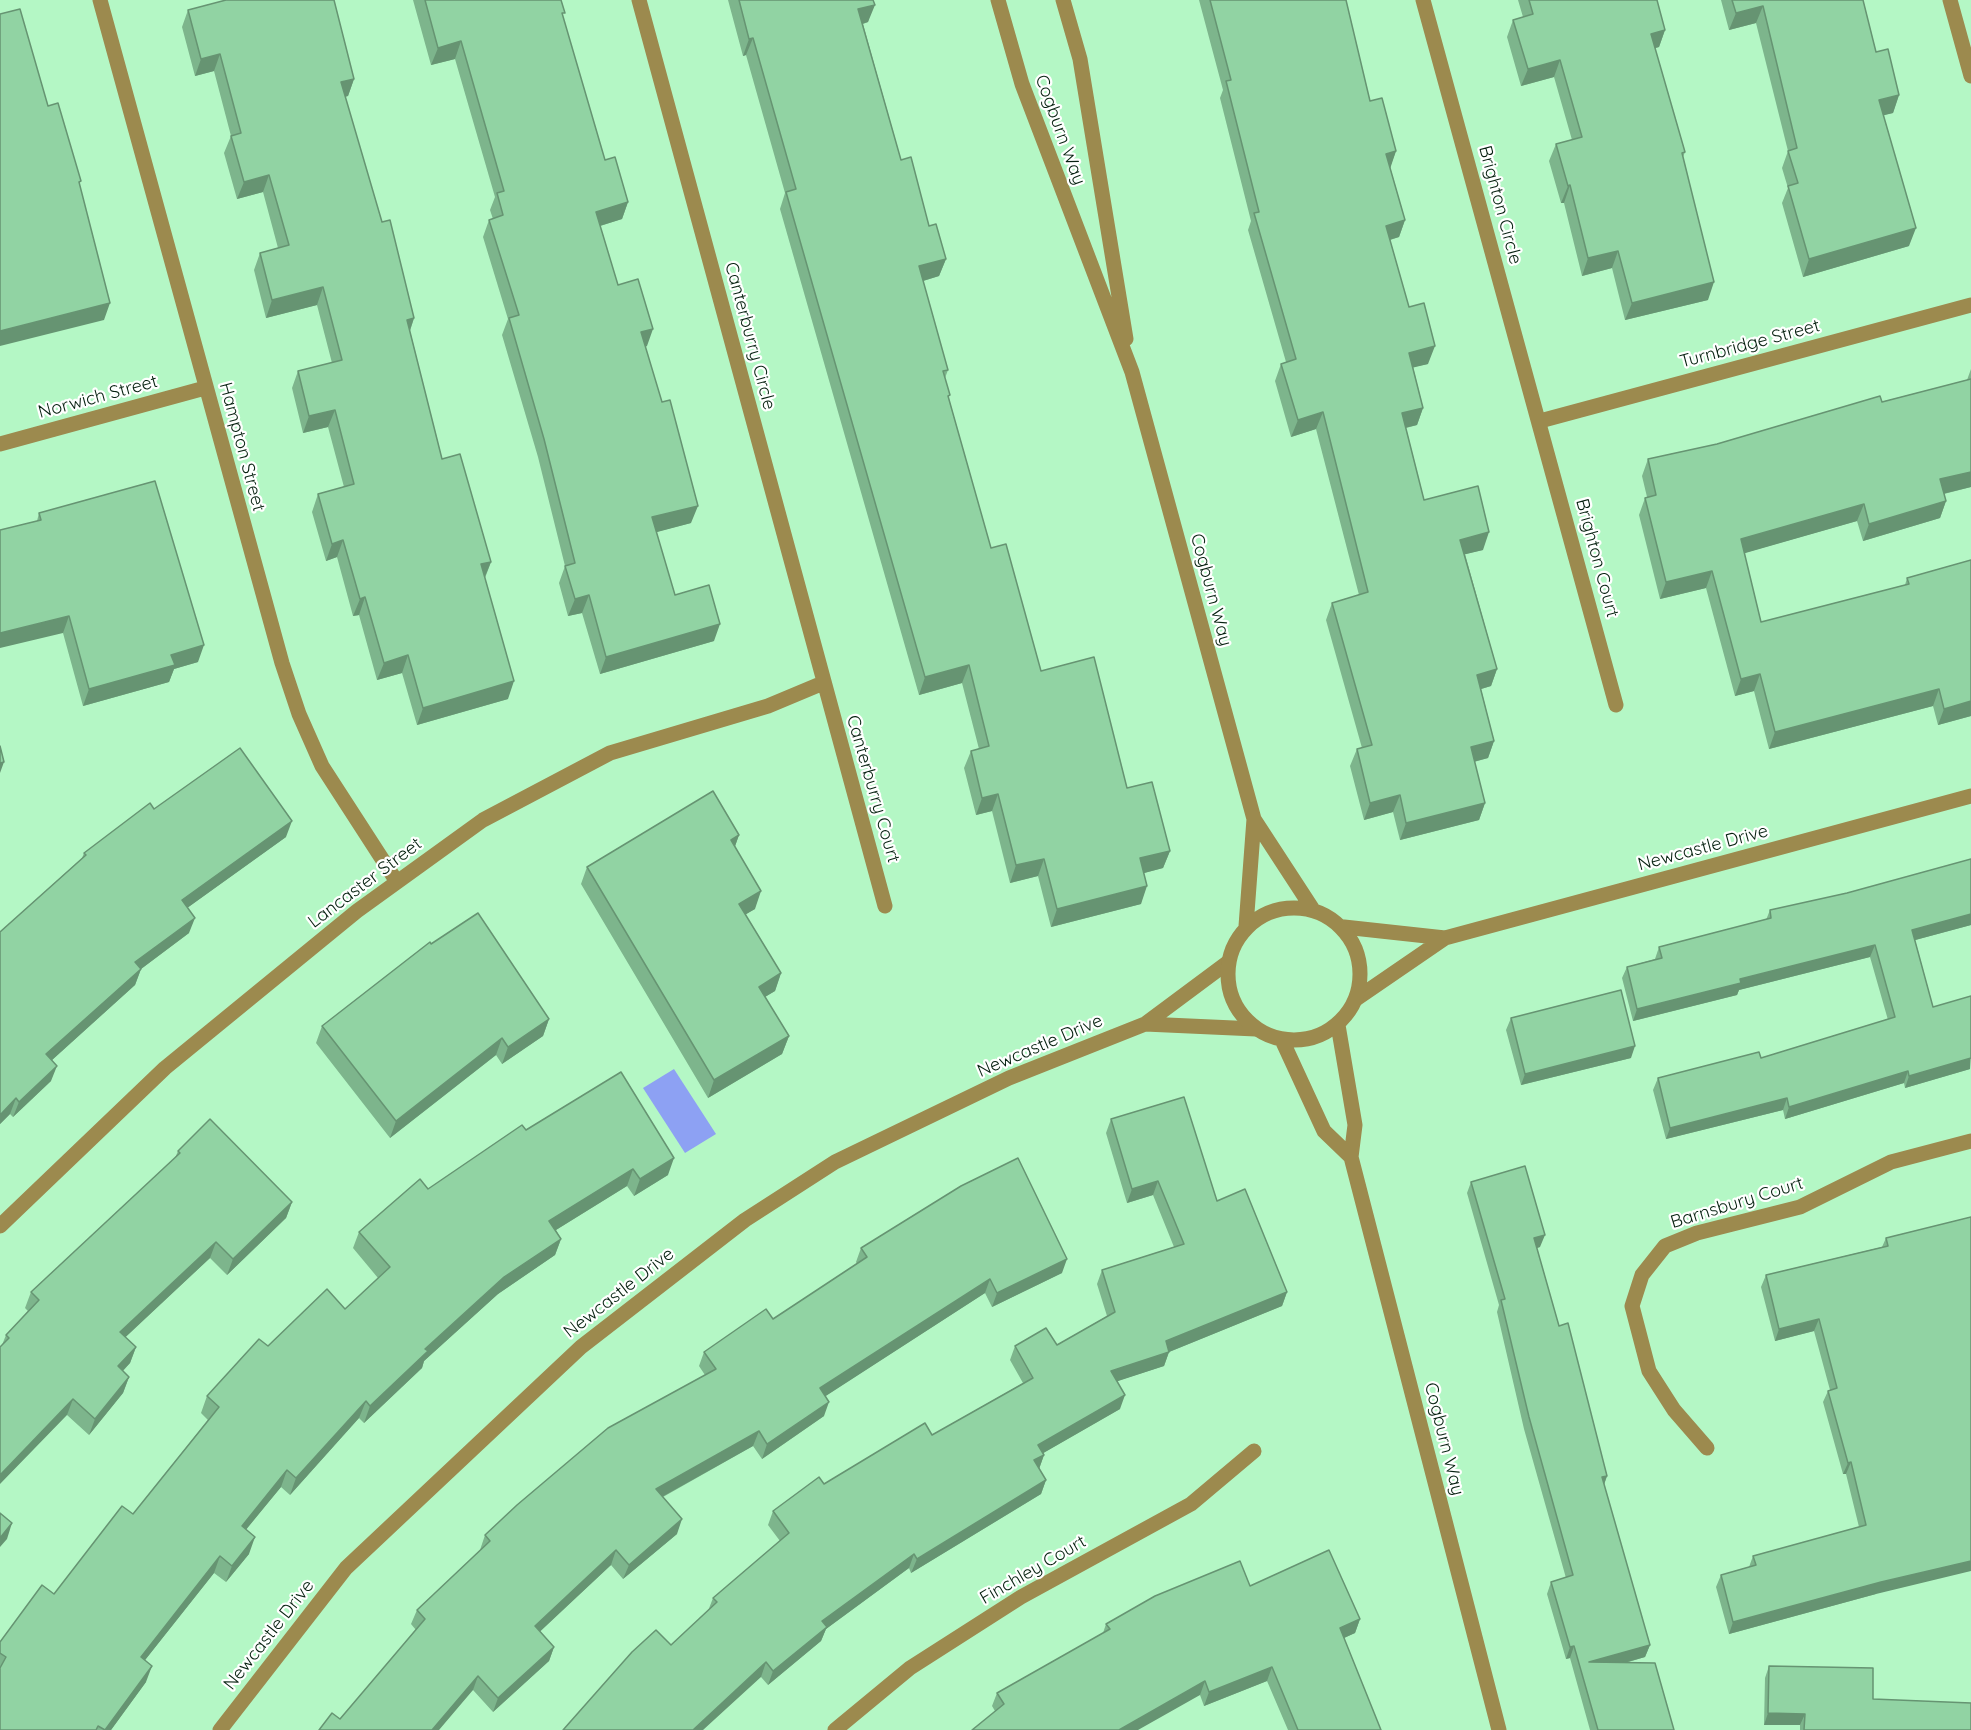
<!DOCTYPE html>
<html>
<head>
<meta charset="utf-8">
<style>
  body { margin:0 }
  canvas { display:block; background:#b4f7c5 }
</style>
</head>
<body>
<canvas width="1971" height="1730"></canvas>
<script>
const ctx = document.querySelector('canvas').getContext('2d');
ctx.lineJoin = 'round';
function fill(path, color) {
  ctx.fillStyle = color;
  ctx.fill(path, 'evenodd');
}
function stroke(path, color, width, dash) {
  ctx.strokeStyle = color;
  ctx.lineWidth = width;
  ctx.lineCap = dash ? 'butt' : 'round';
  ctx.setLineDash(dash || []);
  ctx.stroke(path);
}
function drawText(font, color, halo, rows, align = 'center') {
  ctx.font = font + ' Quicksand,sans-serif';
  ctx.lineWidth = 4.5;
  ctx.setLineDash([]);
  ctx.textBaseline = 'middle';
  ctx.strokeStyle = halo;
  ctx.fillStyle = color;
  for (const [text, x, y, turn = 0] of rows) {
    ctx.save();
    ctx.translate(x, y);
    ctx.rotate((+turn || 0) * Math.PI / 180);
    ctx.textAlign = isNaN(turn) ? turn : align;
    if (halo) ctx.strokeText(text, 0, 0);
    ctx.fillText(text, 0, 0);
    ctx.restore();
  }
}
fill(new Path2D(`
  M674,1069L716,1134L685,1153L643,1088Z`), '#8da1f3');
stroke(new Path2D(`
  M100,0L282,663L299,714L322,766L397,882
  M639,0L885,906
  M1423,0L1616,705
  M1950,0L1971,76
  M1540,421L1971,305
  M0,444L205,388
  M1344,927L1445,938
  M1356,999L1445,938L1971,796
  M1145,1024L1256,1029
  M0,1226L165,1068L357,911L483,820L610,753L768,706L823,683
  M1707,1448L1674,1410L1649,1371L1632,1306L1642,1275L1665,1246L1697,1233L1800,1207L1891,1162L1971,1141
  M220,1730L346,1568L581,1347L745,1220L835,1162L1009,1078L1145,1024L1227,963
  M835,1730L910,1668L1021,1597L1191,1504L1254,1451`), '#9c8a4e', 15);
stroke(new Path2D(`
  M998,0L1022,84L1132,372L1254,819L1312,908
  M1063,0L1080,59L1126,339
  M1228 974a66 66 0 1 1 132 0a66 66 0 1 1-132 0Z
  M1246,926L1254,819
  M1338,1025L1355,1125L1351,1157L1499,1730
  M1282,1040L1324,1131L1351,1157`), '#9c8a4e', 15);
fill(new Path2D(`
  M413,0H561L563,17L605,160L628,202L622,219L600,226L618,285L647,346L645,347L691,523L656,532L675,595L714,641L600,674L582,613L568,616L559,583L565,566L538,457L502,335L508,319L483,237L489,220L493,219L490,210L495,197L455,59L431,65Z
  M728,0H873L868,22L863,24L901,160L929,226L946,259L939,276L923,281L948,370L945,378L949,399L991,548L1041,671L1127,788L1170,851L1163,868L1144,873L1141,904L1051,927L1038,876L1010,883L992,811L976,815L964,768L971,751L979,749L962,683L919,695L780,209L785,193L746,55L743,56Z
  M1199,0H1346L1370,101L1396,151L1390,167L1405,220L1399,237L1390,240L1409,307L1428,364L1413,367L1423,408L1417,425L1406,428L1424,500L1483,550L1465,554L1497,669L1491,686L1481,689L1494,741L1488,758L1474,762L1485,803L1479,820L1400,840L1393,812L1364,820L1350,766L1357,749L1362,748L1326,620L1332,603L1359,595L1316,429L1291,437L1275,381L1281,364L1286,362L1248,230L1251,221L1220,98L1223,90Z
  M1518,0H1657L1665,30L1659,47L1655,48L1685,152L1683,157L1708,300L1625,320L1612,268L1582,276L1564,203H1561L1549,161L1556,144L1572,140L1554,77L1521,86L1507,37L1513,20L1523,17Z
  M1721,0H1863L1876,52L1899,95L1893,113L1883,115L1909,246L1803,277L1782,203L1788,188L1782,168L1788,151L1756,23L1729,30Z
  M188,10L354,79L348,96L345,97L382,222L414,318L410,331L442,459L491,562L485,578L508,699L417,725L402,673L377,680L359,615L353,616L337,557L326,561L312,512L318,494L344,487L328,427L303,433L292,388L298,371L332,363L317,305L266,318L254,270L260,253L278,248L263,192L237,199L224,153L231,136L214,71L195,76L182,27Z
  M1971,369V487L1944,494L1946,501L1940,518L1863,541L1857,521L1744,553L1761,622L1905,585L1907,578L1971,560V716L1938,725L1933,706L1769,749L1754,691L1735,696L1706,588L1660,599L1639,515L1645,498L1647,497L1642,476L1648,459L1717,444L1967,380Z
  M39,513L198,662L174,669L169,682L83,706L63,633L37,521Z
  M154,809L286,837L187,908L189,933L141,969L135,985L52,1060L51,1081L13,1117L10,1114L0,1124V932L82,858L84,853Z
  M739,835L735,846L755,909L745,914L781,973L775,991L765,997L789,1036L782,1054L708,1098L581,884L587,867Z
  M1770,910L1971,925L1915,940L1933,1007L1970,1069L1905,1088L1904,1083L1785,1119L1783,1110L1666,1139L1653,1090L1658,1078L1761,1058L1888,1020L1870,957L1739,990L1737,995L1633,1021L1622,978L1627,967L1655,959L1659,947L1766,920Z
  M431,944L549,1019L543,1036L502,1064L496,1055L390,1138L316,1043L322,1026Z
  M1511,1018L1631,1058L1521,1085L1506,1030Z
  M1111,1119L1217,1201L1287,1292L1282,1306L1169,1352L1164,1366L1117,1381L1120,1409L1043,1453L1044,1455L1039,1469L1046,1480L1041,1494L911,1573L909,1568L826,1629L821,1641L768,1685L761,1677L671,1645L708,1611L713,1598L780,1541L768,1525L773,1511L824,1484L932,1435L1023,1383L1010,1360L1015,1346L1057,1345L1107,1316L1097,1284L1102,1270L1174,1247L1153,1195L1127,1203L1106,1133Z
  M526,1130L668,1175L634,1196L627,1186L556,1230L561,1239L555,1255L498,1294L424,1361L422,1368L364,1423L359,1418L290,1495L281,1487L246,1529L249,1554L226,1582L214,1573L145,1660L146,1682L111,1730H0V1642L54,1594L133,1514L208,1420L201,1413L207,1396L268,1346L345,1309L378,1278L353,1248L359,1232Z
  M178,1151L292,1202L286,1218L227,1275L210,1258L125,1337L136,1347L130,1363L123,1371L129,1377L123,1393L89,1435L67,1415L2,1345L6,1335L28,1311L25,1308L31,1292L175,1158Z
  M1471,1182L1540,1247L1537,1248L1559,1326L1607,1476L1604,1485L1650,1645L1645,1657L1625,1663L1674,1730H1590L1570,1658L1566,1659L1547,1594L1551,1582L1566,1578L1524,1429L1497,1312L1499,1305L1467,1193Z
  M1971,1217L1876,1594L1729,1634L1716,1587L1721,1575L1749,1567L1753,1556L1859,1527L1846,1474H1843L1823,1402L1828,1391L1830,1390L1814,1331L1775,1341L1761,1287L1766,1275L1882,1247L1886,1238Z
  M861,1248L1062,1273L992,1307L985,1293L825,1396L824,1416L762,1459L753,1446L663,1497L677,1534L623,1579L611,1565L540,1631L554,1647L549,1661L493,1712L473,1690L340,1719L416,1630L411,1624L417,1610L480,1550L485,1535L705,1375L699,1366L704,1352L773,1319L857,1264L856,1262Z
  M1250,1586L1360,1619L1355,1633L1344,1638L1381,1730H1288L1267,1681L1204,1706L1200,1695L995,1711L992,1706L997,1693L1103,1633L1106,1624Z
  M1769,1666L1873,1699L1971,1730H1800V1725H1764L1765,1678Z`), '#7db58c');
fill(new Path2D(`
  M875,5L868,22L852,27L858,9Z
  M1763,6L1756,23L1729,30L1736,13Z
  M1665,30L1659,47L1645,51L1651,34Z
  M753,38L746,55L743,56L749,39Z
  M461,41L455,59L431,65L438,48Z
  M220,54L214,71L195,76L201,59Z
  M1560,60L1554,77L1521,86L1528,69Z
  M354,79L348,96L335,99L341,82Z
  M1899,95L1893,113L1873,118L1879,100Z
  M1396,151L1390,169L1386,154Z
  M269,175L263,192L237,199L244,182Z
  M1570,185L1564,203H1561L1568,186Z
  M628,202L622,219L590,229L596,212Z
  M1405,220L1399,237L1379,243L1386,226Z
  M1916,228L1909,246L1803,277L1809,259Z
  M1618,251L1612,268L1582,276L1588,258Z
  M946,259L939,276L913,284L919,266Z
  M1714,282L1708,300L1625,320L1632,303Z
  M323,287L317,305L266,318L272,300Z
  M110,303L104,320L0,346V331Z
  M414,318L408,336L407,320Z
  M653,329L647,346L634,350L641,332Z
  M1435,346L1428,364L1403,370L1409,353Z
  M1423,408L1417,425L1396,430L1402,413Z
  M335,410L328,427L303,433L309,416Z
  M1323,412L1316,429L1291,437L1298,420Z
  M1971,472V487L1934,496L1940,479Z
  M1946,501L1940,518L1863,541L1869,524Z
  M1864,504L1857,521L1735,556L1741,539Z
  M698,506L691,523L646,535L652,517Z
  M1489,532L1483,550L1454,557L1460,540Z
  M343,540L337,557L326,561L332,544Z
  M491,562L484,579L481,564Z
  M1712,571L1706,588L1660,599L1666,582Z
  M589,595L582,613L568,616L575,599Z
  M365,597L359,615L353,616L360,599Z
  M69,616L63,633L0,648V633Z
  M720,624L714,641L600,674L606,657Z
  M204,645L198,662L174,669L169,682L83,706L89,689L171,655Z
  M408,655L402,673L377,680L384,663Z
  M969,665L962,683L919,695L925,677Z
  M1497,669L1491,686L1471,692L1477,675Z
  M1760,674L1754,691L1735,696L1741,679Z
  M514,681L508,699L417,725L423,708Z
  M1939,689L1933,706L1769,749L1775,732Z
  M1971,701V716L1938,725L1944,709Z
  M1494,741L1488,758L1465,764L1471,747Z
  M4,762L0,773V763Z
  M998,794L992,811L976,815L982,798Z
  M1400,795L1393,812L1364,820L1370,803Z
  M1485,803L1479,820L1400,840L1406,823Z
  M292,821L286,837L176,916L182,900Z
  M739,835L733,852L731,840Z
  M1170,851L1163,868L1133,876L1140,858Z
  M1044,859L1038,876L1010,883L1016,865Z
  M1147,886L1141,904L1051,927L1057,909Z
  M761,891L755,909L733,922L739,904Z
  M1971,914V925L1908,942L1912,930Z
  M195,918L189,933L141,969L135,985L41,1070L46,1054L135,962Z
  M1875,945L1870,957L1739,990L1737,995L1633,1021L1637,1009L1740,979Z
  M781,973L775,991L753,1004L759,987Z
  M549,1019L543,1036L502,1064L508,1047Z
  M789,1036L782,1054L708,1098L714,1080Z
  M502,1038L496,1055L390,1138L396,1121Z
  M1635,1046L1631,1058L1521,1085L1525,1074Z
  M1971,1053L1970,1069L1905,1088L1909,1076Z
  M57,1066L51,1081L13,1117L19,1102Z
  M1908,1071L1904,1083L1785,1119L1789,1107Z
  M16,1098L10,1114L0,1124V1115Z
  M1787,1098L1783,1110L1666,1139L1670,1128Z
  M674,1158L668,1175L634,1196L640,1179Z
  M633,1169L627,1186L543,1238L549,1221Z
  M1158,1181L1153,1195L1127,1203L1132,1189Z
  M292,1202L286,1218L227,1275L233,1259Z
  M1545,1235L1540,1247L1530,1250L1534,1238Z
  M561,1239L555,1255L498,1294L424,1361L422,1368L364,1423L370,1406L425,1349L504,1277Z
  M216,1242L210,1258L114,1348L120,1332Z
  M1067,1259L1062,1273L992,1307L997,1293Z
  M990,1279L985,1293L815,1403L820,1388Z
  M1287,1292L1282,1306L1169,1352L1164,1366L1106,1385L1111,1371L1166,1341Z
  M1819,1319L1814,1331L1775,1341L1779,1329Z
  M136,1347L130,1363L112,1382L118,1366Z
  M129,1377L123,1393L89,1435L95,1419Z
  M1125,1395L1120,1409L1033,1459L1038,1445Z
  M73,1399L67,1415L0,1484V1475Z
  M366,1401L359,1418L290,1495L296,1478Z
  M829,1402L824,1416L762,1459L767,1444Z
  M759,1431L753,1446L651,1503L656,1489Z
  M1044,1455L1039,1469L1034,1460Z
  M1851,1462L1846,1474H1843L1848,1463Z
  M287,1470L281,1487L236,1542L242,1526Z
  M1607,1476L1603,1487L1602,1477Z
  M1046,1480L1041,1494L911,1573L917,1559Z
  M682,1519L677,1534L623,1579L629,1565Z
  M12,1523L7,1539L0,1547V1538Z
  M255,1537L249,1554L226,1582L232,1566Z
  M616,1550L611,1565L530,1641L535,1626Z
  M914,1554L909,1568L826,1629L821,1641L768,1685L773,1671L822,1621Z
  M220,1556L214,1573L134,1674L141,1657Z
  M1971,1561V1571L1876,1594L1729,1634L1733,1622L1881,1582Z
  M1360,1619L1355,1633L1335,1642L1340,1628Z
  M1650,1645L1645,1657L1585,1674L1589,1662Z
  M1574,1646L1570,1658L1566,1659L1570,1647Z
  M554,1647L549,1661L493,1712L498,1698Z
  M766,1662L761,1677L703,1730H693Z
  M152,1666L146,1682L111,1730H105Z
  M1272,1667L1267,1681L1204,1706L1209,1692Z
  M478,1676L473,1690L439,1730H432Z
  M1205,1681L1200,1695L1138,1730H1119Z
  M1768,1713L1805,1714L1800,1725H1764Z`), '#669472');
const building = new Path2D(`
  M226,0H334L354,79L341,82L382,222L390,220L414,318L407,320L442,459L460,454L491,562L481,564L514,681L423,708L408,655L384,663L365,597L360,599L343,540L332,544L318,494L354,484L335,410L309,416L298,371L342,360L323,287L272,300L260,253L289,245L269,175L244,182L231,136L241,133L220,54L201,59L188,10Z
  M425,0H561L565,13H562L605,160L615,157L628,202L596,212L618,285L638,279L653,329L641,332L662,402L670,400L698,506L652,517L675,595L709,585L720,624L606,657L589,595L575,599L565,566L575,563L544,439L509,318L519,315L489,220L503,215L497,193L504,191L461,41L438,48Z
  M739,0H873L875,5L858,9L901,160L911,157L929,226L936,224L946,259L919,266L948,370L943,371L950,395L948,396L991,548L1006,544L1041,671L1094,657L1127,788L1152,782L1170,851L1140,858L1147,886L1057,909L1044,859L1016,865L998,794L982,798L971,751L989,746L969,665L925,677L786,192L796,189L753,38L749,39Z
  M1210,0H1346L1370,101L1382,98L1396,151L1386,154L1405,220L1386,226L1409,307L1424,303L1435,346L1409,353L1423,408L1402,413L1424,500L1478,486L1489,532L1460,540L1497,669L1477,675L1494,741L1471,747L1485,803L1406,823L1400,795L1370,803L1357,749L1372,745L1332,603L1368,592L1323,412L1298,420L1281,364L1296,359L1254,213L1259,212L1226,81L1231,80Z
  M1529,0H1657L1665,30L1651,34L1685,152L1682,153L1714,282L1632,303L1618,251L1588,258L1570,185L1568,186L1556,144L1582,137L1560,60L1528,69L1513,20L1533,14Z
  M1732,0H1863L1876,52L1888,49L1899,95L1879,100L1916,228L1809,259L1788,186L1798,183L1788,151L1797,148L1763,6L1736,13Z
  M20,9L48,106L58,103L81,181L79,182L110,303L0,331V14Z
  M1971,379V472L1940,479L1946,501L1869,524L1864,504L1741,539L1761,622L1909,584L1907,578L1971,560V701L1944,709L1939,689L1775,732L1760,674L1741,679L1712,571L1666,582L1645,498L1656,495L1648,459L1717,444L1880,396L1882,402Z
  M155,481L204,645L171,655L175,665L89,689L69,616L0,633V530L41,520L39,513Z
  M0,746L4,762L0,763Z
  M240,748L292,821L182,900L195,918L135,962L141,969L46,1054L57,1066L19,1102L16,1098L0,1115V932L86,855L84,853L150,803L154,809Z
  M713,791L739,835L731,840L761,891L739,904L781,973L759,987L789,1036L714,1080L587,867Z
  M1971,859V914L1912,930L1933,1007L1971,996V1058L1909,1076L1908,1071L1789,1107L1787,1098L1670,1128L1658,1078L1759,1052L1761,1058L1895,1017L1875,945L1740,979L1741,983L1637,1009L1627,967L1662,958L1659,947L1771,918L1770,910L1847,893Z
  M478,913L549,1019L508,1047L502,1038L396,1121L322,1026L430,942L431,944Z
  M1621,990L1635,1046L1525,1074L1511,1018Z
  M621,1072L674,1158L640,1179L633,1169L549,1221L561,1239L504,1277L425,1349L428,1351L370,1406L366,1401L296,1478L287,1470L242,1526L255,1537L232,1566L220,1556L141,1657L152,1666L105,1730L98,1726L96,1730H0V1668L6,1657L0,1653V1642L42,1585L54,1594L122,1506L133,1514L219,1407L207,1396L259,1339L268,1346L327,1289L345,1309L390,1267L359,1232L420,1179L428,1189L522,1125L526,1130Z
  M1184,1097L1217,1201L1245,1189L1287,1292L1166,1341L1169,1352L1111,1371L1125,1395L1038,1445L1044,1455L1034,1460L1046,1480L917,1559L914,1554L822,1621L827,1627L773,1671L766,1662L693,1730H563L632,1652L656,1630L671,1645L717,1602L713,1598L789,1533L773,1511L819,1477L824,1484L925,1423L932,1435L1033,1378L1015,1346L1046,1328L1057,1345L1115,1312L1102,1270L1184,1244L1158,1181L1132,1189L1111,1119Z
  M210,1119L292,1202L233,1259L216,1242L120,1332L136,1347L118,1366L129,1377L95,1419L73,1399L0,1475V1347L9,1338L6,1335L39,1300L31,1292L180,1153L178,1151Z
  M1018,1158L1067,1259L997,1293L990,1279L820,1388L829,1402L767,1444L759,1431L656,1489L682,1519L629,1565L616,1550L535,1626L554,1647L498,1698L478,1676L432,1730H319L332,1713L340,1719L425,1619L417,1610L490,1541L485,1535L517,1505L608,1428L716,1369L704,1352L766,1309L773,1319L867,1257L861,1248L961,1186Z
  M1525,1166L1545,1235L1534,1238L1559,1326L1568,1323L1607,1476L1602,1477L1650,1645L1589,1662L1655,1663L1674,1730H1598L1574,1646L1570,1647L1551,1582L1573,1575L1529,1417L1501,1300L1505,1299L1471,1182Z
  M1971,1217V1561L1881,1582L1733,1622L1721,1575L1756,1565L1753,1556L1866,1525L1851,1462L1848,1463L1828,1391L1837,1388L1819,1319L1779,1329L1766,1275L1888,1246L1886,1238Z
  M0,1513L12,1523L0,1538Z
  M1329,1550L1360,1619L1340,1628L1381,1730H1298L1272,1667L1209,1692L1205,1681L1119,1730H972L1004,1704L997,1693L1110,1629L1106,1624L1155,1596L1240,1561L1250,1586Z
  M1769,1666L1873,1668V1699L1971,1703V1730H1804L1805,1714L1768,1713Z`);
fill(building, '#91d3a3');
stroke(building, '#669472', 1.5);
drawText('18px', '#05200f', '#fff', [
  ["Cogburn Way",1060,130,70],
  ["Brighton Circle",1500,205,75],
  ["Canterburry Circle",750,336,75],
  ["Turnbridge Street",1750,344,-15],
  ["Norwich Street",98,397,-15],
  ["Hampton Street",242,447,75],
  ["Brighton Court",1597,558,75],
  ["Cogburn Way",1211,590,75],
  ["Canterburry Court",873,789,74],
  ["Newcastle Drive",1703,848,-15],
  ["Lancaster Street",365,883,-37],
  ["Newcastle Drive",1040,1046,-23],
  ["Barnsbury Court",1737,1203,-17],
  ["Newcastle Drive",619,1293,-38],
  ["Cogburn Way",1444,1439,76],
  ["Finchley Court",1033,1570,-30],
  ["Newcastle Drive",269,1635,-52]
]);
</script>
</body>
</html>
